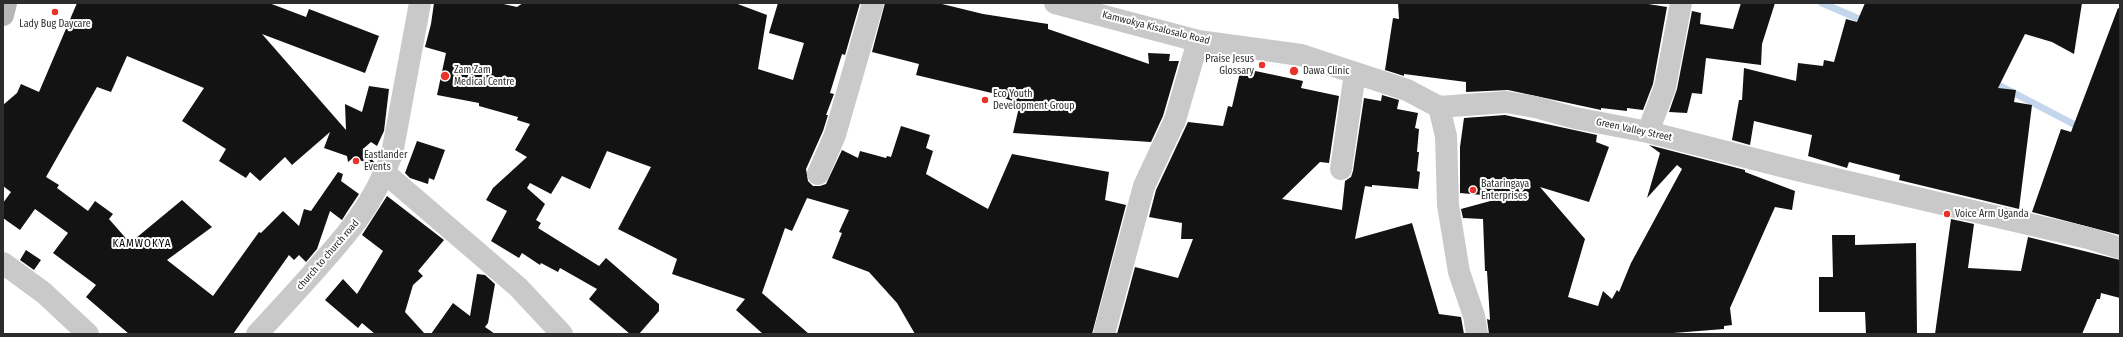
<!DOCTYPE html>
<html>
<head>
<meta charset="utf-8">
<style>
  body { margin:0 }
  #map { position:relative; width:2123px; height:337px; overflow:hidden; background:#fff; font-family:"Fira Sans Condensed",sans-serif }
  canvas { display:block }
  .frame { position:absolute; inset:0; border:4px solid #2c2c2c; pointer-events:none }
</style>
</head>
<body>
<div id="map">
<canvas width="2123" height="337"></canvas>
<div class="frame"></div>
</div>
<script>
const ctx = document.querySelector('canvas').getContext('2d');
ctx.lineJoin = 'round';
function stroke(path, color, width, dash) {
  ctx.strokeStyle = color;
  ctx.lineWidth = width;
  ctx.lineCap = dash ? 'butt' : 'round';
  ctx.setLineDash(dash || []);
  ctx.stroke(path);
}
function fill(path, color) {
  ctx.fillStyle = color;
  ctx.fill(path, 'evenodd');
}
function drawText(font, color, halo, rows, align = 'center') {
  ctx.font = font + ' "Fira Sans Condensed",sans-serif';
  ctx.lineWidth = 4;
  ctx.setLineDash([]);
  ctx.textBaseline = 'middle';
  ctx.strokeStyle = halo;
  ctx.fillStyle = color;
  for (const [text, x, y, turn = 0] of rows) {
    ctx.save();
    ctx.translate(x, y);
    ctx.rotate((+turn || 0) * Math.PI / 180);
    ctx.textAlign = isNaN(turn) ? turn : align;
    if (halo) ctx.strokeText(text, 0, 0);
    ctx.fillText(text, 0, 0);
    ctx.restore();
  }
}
stroke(new Path2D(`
  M1822,3L1866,22
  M1991,81L2081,128`), '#c4d6eb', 7);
fill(new Path2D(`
  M77,3H269L306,17L309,9L379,36L365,73L262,34L346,130L345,104L362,112L369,86L389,89L384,131L377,146L371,142L363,149L375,163L374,165L353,158L348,162L347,156L324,148L330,132L292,165L285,157L260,181L250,172L246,178L219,161L226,149L182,121L204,88L127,56L111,92L97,87L46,177L59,185L57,188L88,211L95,201L113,214L109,219L130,243L182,200L212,227L167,260L213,296L259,232L261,233L283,211L299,226L304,209L311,211L338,172L343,174L341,181L359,194L347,212L342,220L330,211L317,249L306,262L299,255L294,260L289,255L233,334H129L86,297L96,285L53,253L68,233L35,209L20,230L3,218V203L11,192L3,186V105L17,93L21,84L39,92Z
  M434,3H499L517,7L523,3H735L767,15L758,69L793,80L804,43L769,33L778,3H860L845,55L842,54L830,93L834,94L826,115H828L823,131L806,169L808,181L813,186H820L826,184L842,150L858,158L860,151L886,158L887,156L891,157L901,126L930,135L926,148L933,151L926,174L988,209L1012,154L1109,172L1105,200L1126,205L1092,334H915L897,303L869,272L832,258L842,233L839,232L849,210L807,198L792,231L785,228L762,293L809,334H763L736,310L745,299L672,274L677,259L618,229L651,167L607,151L590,189L562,176L551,194L530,183L527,188L545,204L536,220L541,223L538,228L599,266L606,258L659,304V311L639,334H630L589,299L597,289L560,268L558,272L541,263L540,265L522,253L519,258L491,241L507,211L486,200L493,188L527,157L515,150L530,124L517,120L518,117L479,106V103L437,95L446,53L425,47L431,24Z
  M885,3H938L983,14L1048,24V29L1149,64L1148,53L1170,54L1169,61H1179L1163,116L1151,142L1013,133L1020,103L996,96V94L916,75L919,64L872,52Z
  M1398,3H1642L1667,7L1653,84L1643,110L1627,108V111L1601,108V110L1508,90L1466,92V82L1404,74V76L1385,70L1393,18L1399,19Z
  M1741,3H1775L1762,44L1761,65L1706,58L1702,94L1692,93L1687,113L1669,112L1677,89L1692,11L1701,13L1700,24L1733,29Z
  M1865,3H2082L2074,54L2052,42L2025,34L1998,88L2016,90L2014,102L2032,105L2019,209L1899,180L1900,175L1849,162L1847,168L1808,156L1812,135L1754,121L1750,145L1732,140L1739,100H1742L1744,68L1796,81L1798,63L1823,66L1824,60L1834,62L1846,19L1857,22Z
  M2118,8L2120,9V235L2032,212L2061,129L2071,132Z
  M1241,68L1303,81L1301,88L1339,96L1329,163L1320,162L1282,199L1342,210L1345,181L1351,177L1353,171L1364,98L1381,101L1382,95L1399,100L1397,109L1418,113L1415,128L1419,129L1417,152H1419L1417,171L1420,172L1418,189L1372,185V187L1365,186L1355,239L1412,223L1439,314L1461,317L1464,334H1117L1135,267L1178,278L1193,239H1181L1182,223L1149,217L1156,190L1188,122L1223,126L1228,106L1232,107Z
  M1505,115L1597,135L1596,142L1609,147L1589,202L1540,187L1585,239L1568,297L1598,306L1603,291L1612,299L1617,290L1619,292L1631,263L1682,169L1677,165L1647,198L1660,153L1649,145L1745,170V172L1795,191L1792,210L1775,207L1730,308L1732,325L1724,326V329L1661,334H1489L1487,319L1490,320L1487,271H1485L1483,219L1463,218L1461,209L1505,197L1460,193V147L1464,118Z
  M417,141L445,150L434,180L429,178L428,184L410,178L405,173Z
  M387,196L444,240L418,271L423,276L413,285L405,312L425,334H375L362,323L358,328L325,300L343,279L357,294L383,251L362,235Z
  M1951,219L1974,224L1968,268L2021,271L2028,237L2120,260V298L2101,293L2100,299H2097L2082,334H1935Z
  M1832,235H1855V245L1916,243L1917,334H1866L1865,312H1819V277H1833Z
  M26,250L41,260L34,270L20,260Z
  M477,274L485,275L495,284L488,323L485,327L495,334H431L453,303L470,316Z`), '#131313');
stroke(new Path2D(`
  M1055,3L1198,41L1301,55L1407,90L1439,107
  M1439,107L1506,102L1535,107L1575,118L1648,132L1797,170L2088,238L2120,248
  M1439,107L1446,136L1448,205L1459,272L1474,316L1477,334
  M1648,132L1665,87L1681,3
  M1341,169L1355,73
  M385,173L518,287L562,334
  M818,174L835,135L873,3
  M3,263L44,293L88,334
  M257,334C275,315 293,295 311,275C346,236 373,206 392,154L420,3
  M1104,334L1144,186L1175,120L1198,41`), '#c9c9c9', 22);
stroke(new Path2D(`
  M3,15L6,3`), '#b6b6b6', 22);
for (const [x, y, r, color] of [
  [55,12,4,"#e6342a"],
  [1262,65,4,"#e6342a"],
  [1294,71,5,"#e6342a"],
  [445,76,5,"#e6342a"],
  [985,100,4,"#e6342a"],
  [356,161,4,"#e6342a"],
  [1473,190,4,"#e6342a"],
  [1947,214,4,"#e6342a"]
]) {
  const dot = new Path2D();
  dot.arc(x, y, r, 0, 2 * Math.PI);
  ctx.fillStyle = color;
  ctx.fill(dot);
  stroke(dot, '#fff', 1.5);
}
drawText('10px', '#2c2c2c', '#fff', [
  ["Lady Bug Daycare",55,24,"center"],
  ["Praise Jesus",1254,59,"right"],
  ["Glossary",1254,71,"right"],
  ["Zam Zam",454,70],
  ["Medical Centre",454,82],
  ["Dawa Clinic",1303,71],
  ["Eco Youth",993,94],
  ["Development Group",993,106],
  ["Eastlander",364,155],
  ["Events",364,167],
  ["Bataringaya",1481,184],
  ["Enterprises",1481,196],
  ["Voice Arm Uganda",1955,214]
], 'left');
drawText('10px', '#2c2c2c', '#fff', [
  ["Kamwokya Kisalosalo Road",1156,28,14],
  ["Green Valley Street",1634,130,12],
  ["church to church road",328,255,-49]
]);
ctx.letterSpacing = '1px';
drawText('11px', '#000', '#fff', [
  ["KAMWOKYA",142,244]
]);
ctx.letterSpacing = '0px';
</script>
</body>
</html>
